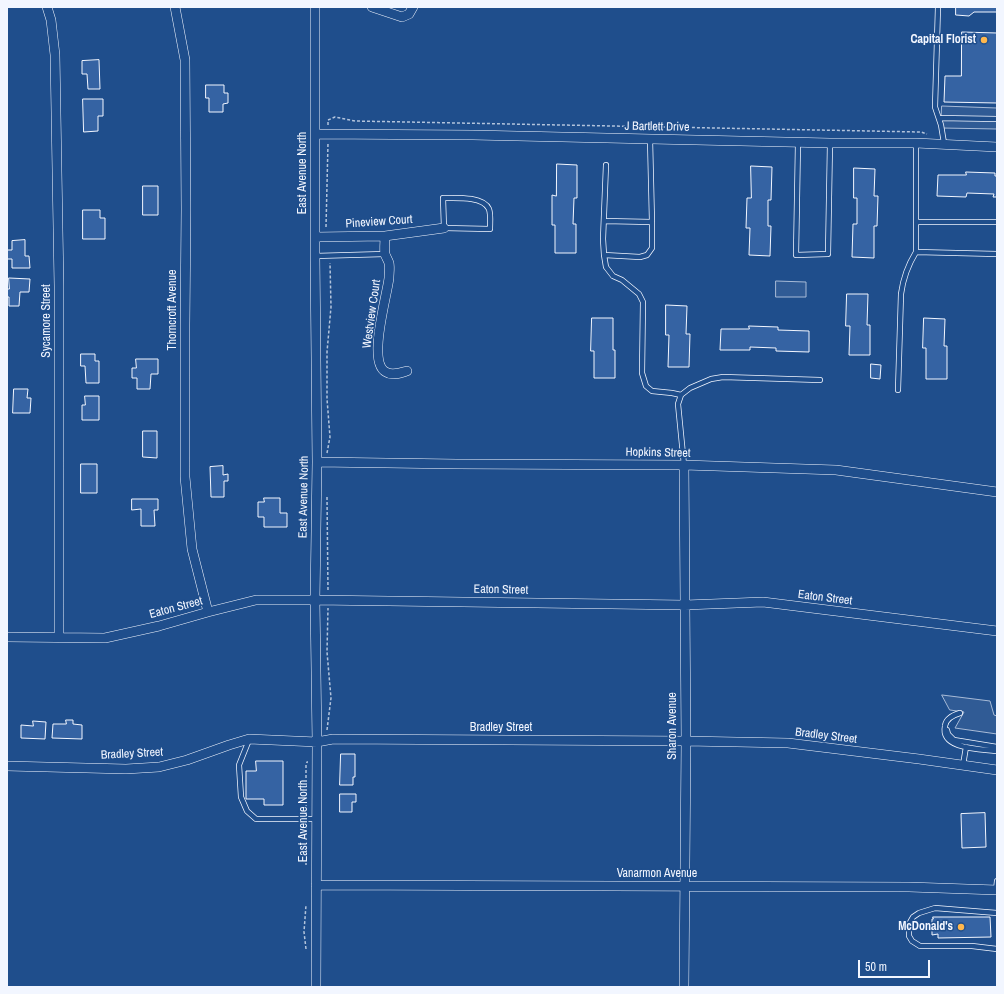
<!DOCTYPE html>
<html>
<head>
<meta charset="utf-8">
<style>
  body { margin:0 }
  #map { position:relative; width:1004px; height:994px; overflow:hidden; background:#1f4e8c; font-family:"Archivo Narrow",sans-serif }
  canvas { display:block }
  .frame { position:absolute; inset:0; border:8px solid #f2f6ff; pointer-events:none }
  .scale { position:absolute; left:858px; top:960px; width:72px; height:18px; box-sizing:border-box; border:2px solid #f2f6ff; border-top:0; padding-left:5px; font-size:12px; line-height:14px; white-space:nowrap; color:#f2f6ff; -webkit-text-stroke:3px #1f4e8c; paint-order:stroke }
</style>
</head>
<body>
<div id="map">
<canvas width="1004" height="994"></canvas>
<div class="frame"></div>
<div class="scale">50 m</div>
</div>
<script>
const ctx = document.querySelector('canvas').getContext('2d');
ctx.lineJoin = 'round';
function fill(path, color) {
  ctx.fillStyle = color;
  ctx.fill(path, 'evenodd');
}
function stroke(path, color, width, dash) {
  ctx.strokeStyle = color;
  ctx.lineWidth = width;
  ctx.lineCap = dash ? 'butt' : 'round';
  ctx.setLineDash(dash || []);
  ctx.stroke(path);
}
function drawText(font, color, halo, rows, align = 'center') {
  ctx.font = font + ' "Archivo Narrow",sans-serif';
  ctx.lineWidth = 3;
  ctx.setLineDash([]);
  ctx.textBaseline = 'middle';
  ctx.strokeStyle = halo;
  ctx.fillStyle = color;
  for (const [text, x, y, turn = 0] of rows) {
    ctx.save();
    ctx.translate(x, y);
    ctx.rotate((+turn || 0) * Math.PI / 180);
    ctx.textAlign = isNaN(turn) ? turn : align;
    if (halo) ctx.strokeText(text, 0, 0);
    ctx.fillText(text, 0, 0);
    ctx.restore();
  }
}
const built = new Path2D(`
  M942,106L997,108V129L941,128Z
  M776,281L806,282V297H776Z
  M942,695L990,701L994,715L997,716V734L955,728L964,712L950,710Z`);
fill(built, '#305b95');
stroke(built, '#a8bbd7', 1);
const building = new Path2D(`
  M956,7H997V12H974L969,16L956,15Z
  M962,32L997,33V103L944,102L945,76H961Z
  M99,60L100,89H88L87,74H82V61Z
  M206,85H224V93H228V103L223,104V112H209V98H206Z
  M83,99H103V116H98V131L84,132Z
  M557,164L577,165V198H574L573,224H576V253H555V225H552V195L556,196Z
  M751,166L772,167L771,200H768V226H771L770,256L749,255L750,228H746L747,198H751Z
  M854,168L875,169L874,196H878L877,226H874V258L852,257L853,224H857V198H854Z
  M966,172L995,173V176H997V197H993L994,194L967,193L966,197L937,196L938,175H966Z
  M143,186H158V215H143Z
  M83,210H100V218H105V239H83Z
  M25,240V256H29L30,268H12V259H7V250H12V241Z
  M9,278L30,279L29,292H20L19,306H9V297H7V289H9Z
  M847,294H868L867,325H870V355H849L850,326H846Z
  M666,305L687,306L686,334H690L689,367H668L669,335H666Z
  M592,318H613V350H615V378H594V351H591Z
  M924,318L945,319L944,346H947V379H926V348H923Z
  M749,326L778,327V330L809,331V352L776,351V348L750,347V350H720L721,329H749Z
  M81,354H95V361H99V383H86L85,366H81Z
  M136,359H158V374H151L150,389H137V378H132V368H136Z
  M871,364L881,365L880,379L871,378Z
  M14,389H28L27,398H31L30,413H13Z
  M85,396H99V420H82V405H85Z
  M143,431H157V458L143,457Z
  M81,464H97V493H81Z
  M223,466V475L228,474V481H224V497H211L210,467Z
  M264,498H280V513H287V527H264V517H258V502H264Z
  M132,499H158V510H154L155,526H141V509L132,510Z
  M66,720H73V724L82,725V739L52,738L53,724H66Z
  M33,721L46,722L45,739L21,738V725L33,726Z
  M341,754H355V777H353V785H340Z
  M256,761H283V805H264V799H246V771H256Z
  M340,794H356V802H352V812H340Z
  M985,813L986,847L962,848L961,814Z
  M933,917H990L991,937L938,938V934L932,935V919H933Z`);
fill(building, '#3563a3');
stroke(building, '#f2f6ff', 1);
const service = new Path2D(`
  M938,7L935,107L941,125L944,143
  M939,118L997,119
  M798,143L796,255L828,254L830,143
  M606,165L603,239L604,255L606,267L613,276L622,280L639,294L643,302L642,373L646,386L652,391L672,393L681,395
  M443,198C456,198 483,196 489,209C491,215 490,222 490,229L444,228Z
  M604,221L652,222L650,139
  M916,222H997
  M916,252L997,254
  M604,255L640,257L647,255L652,248V222
  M315,256L385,254
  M898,390L901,294C903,279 908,265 916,252V143
  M684,465L678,404L681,395L690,388L711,379L723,377L820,380
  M960,713C953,715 946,718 945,726C940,750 982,749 997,751
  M947,730L948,734L954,740L997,747
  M249,740L239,765L241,797L247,811L256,819H317
  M963,765L966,747
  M996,890L997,881
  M997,913L935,908L919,913L913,917L909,924V936L912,941L920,946H972L997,949`);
const minor = new Path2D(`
  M47,7L51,20L55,55L59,286V637
  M175,7L185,60L186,209L185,325V477L192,549L208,612
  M315,7V256L317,462L315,600L317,742L316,987
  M372,7L402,17L409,14L413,7
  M315,134L473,135L830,143H916L997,147
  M385,236C385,242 384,249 385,254C386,257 388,260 389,263C390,268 389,273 389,278C387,296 367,363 386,372C392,376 400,373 407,371
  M315,237L385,236L444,228
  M317,462L457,464L684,465L836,470L997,492
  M7,637L105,638L159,626L208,612L256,600H315L685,605L763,602L997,631
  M7,766L126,769L159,767L187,760L229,745L249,739L317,742L333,739L686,741L788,743L919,759L997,770
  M316,885L909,887L997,890
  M684,987L686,741L684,465`);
stroke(service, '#f2f6ff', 6);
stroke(minor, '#f2f6ff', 10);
stroke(new Path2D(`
  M328,125V120L335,117L355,121L921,132L927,134
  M326,227L328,143
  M327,453L330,437L327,399V352L331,307L330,263
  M327,497L328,591
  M327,730L331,698L327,652L328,608
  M306,813V765L307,762H308
  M306,827V865
  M306,949L304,932L306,905`), '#b3c4dc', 1.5, [3, 2]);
stroke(service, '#1f4e8c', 4.5);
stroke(minor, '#1f4e8c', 9);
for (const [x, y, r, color] of [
  [984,40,4,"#ffb74d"],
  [961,927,4,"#ffb74d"]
]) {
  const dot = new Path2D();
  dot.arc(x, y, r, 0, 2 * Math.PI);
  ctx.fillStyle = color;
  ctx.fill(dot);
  stroke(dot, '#1f4e8c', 1.5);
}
drawText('bold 12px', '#f2f6ff', '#1f4e8c', [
  ["Capital Florist",976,40],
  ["McDonald's",953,927]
], 'right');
drawText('12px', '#f2f6ff', '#1f4e8c', [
  ["J Bartlett Drive",657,127,1],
  ["East Avenue North",303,173,-90],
  ["Pineview Court",379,222,-4],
  ["Thorncroft Avenue",173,310,-90],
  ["Westview Court",372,314,-82],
  ["Sycamore Street",47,321,-90],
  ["Hopkins Street",658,453,1],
  ["East Avenue North",304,497,-89],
  ["Eaton Street",501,590,1],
  ["Eaton Street",825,598,7],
  ["Eaton Street",176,608,-15],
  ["Sharon Avenue",673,726,-90],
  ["Bradley Street",501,728],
  ["Bradley Street",826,736,7],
  ["Bradley Street",132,754,-3],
  ["East Avenue North",304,821,-90],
  ["Vanarmon Avenue",657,874]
]);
</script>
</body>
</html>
